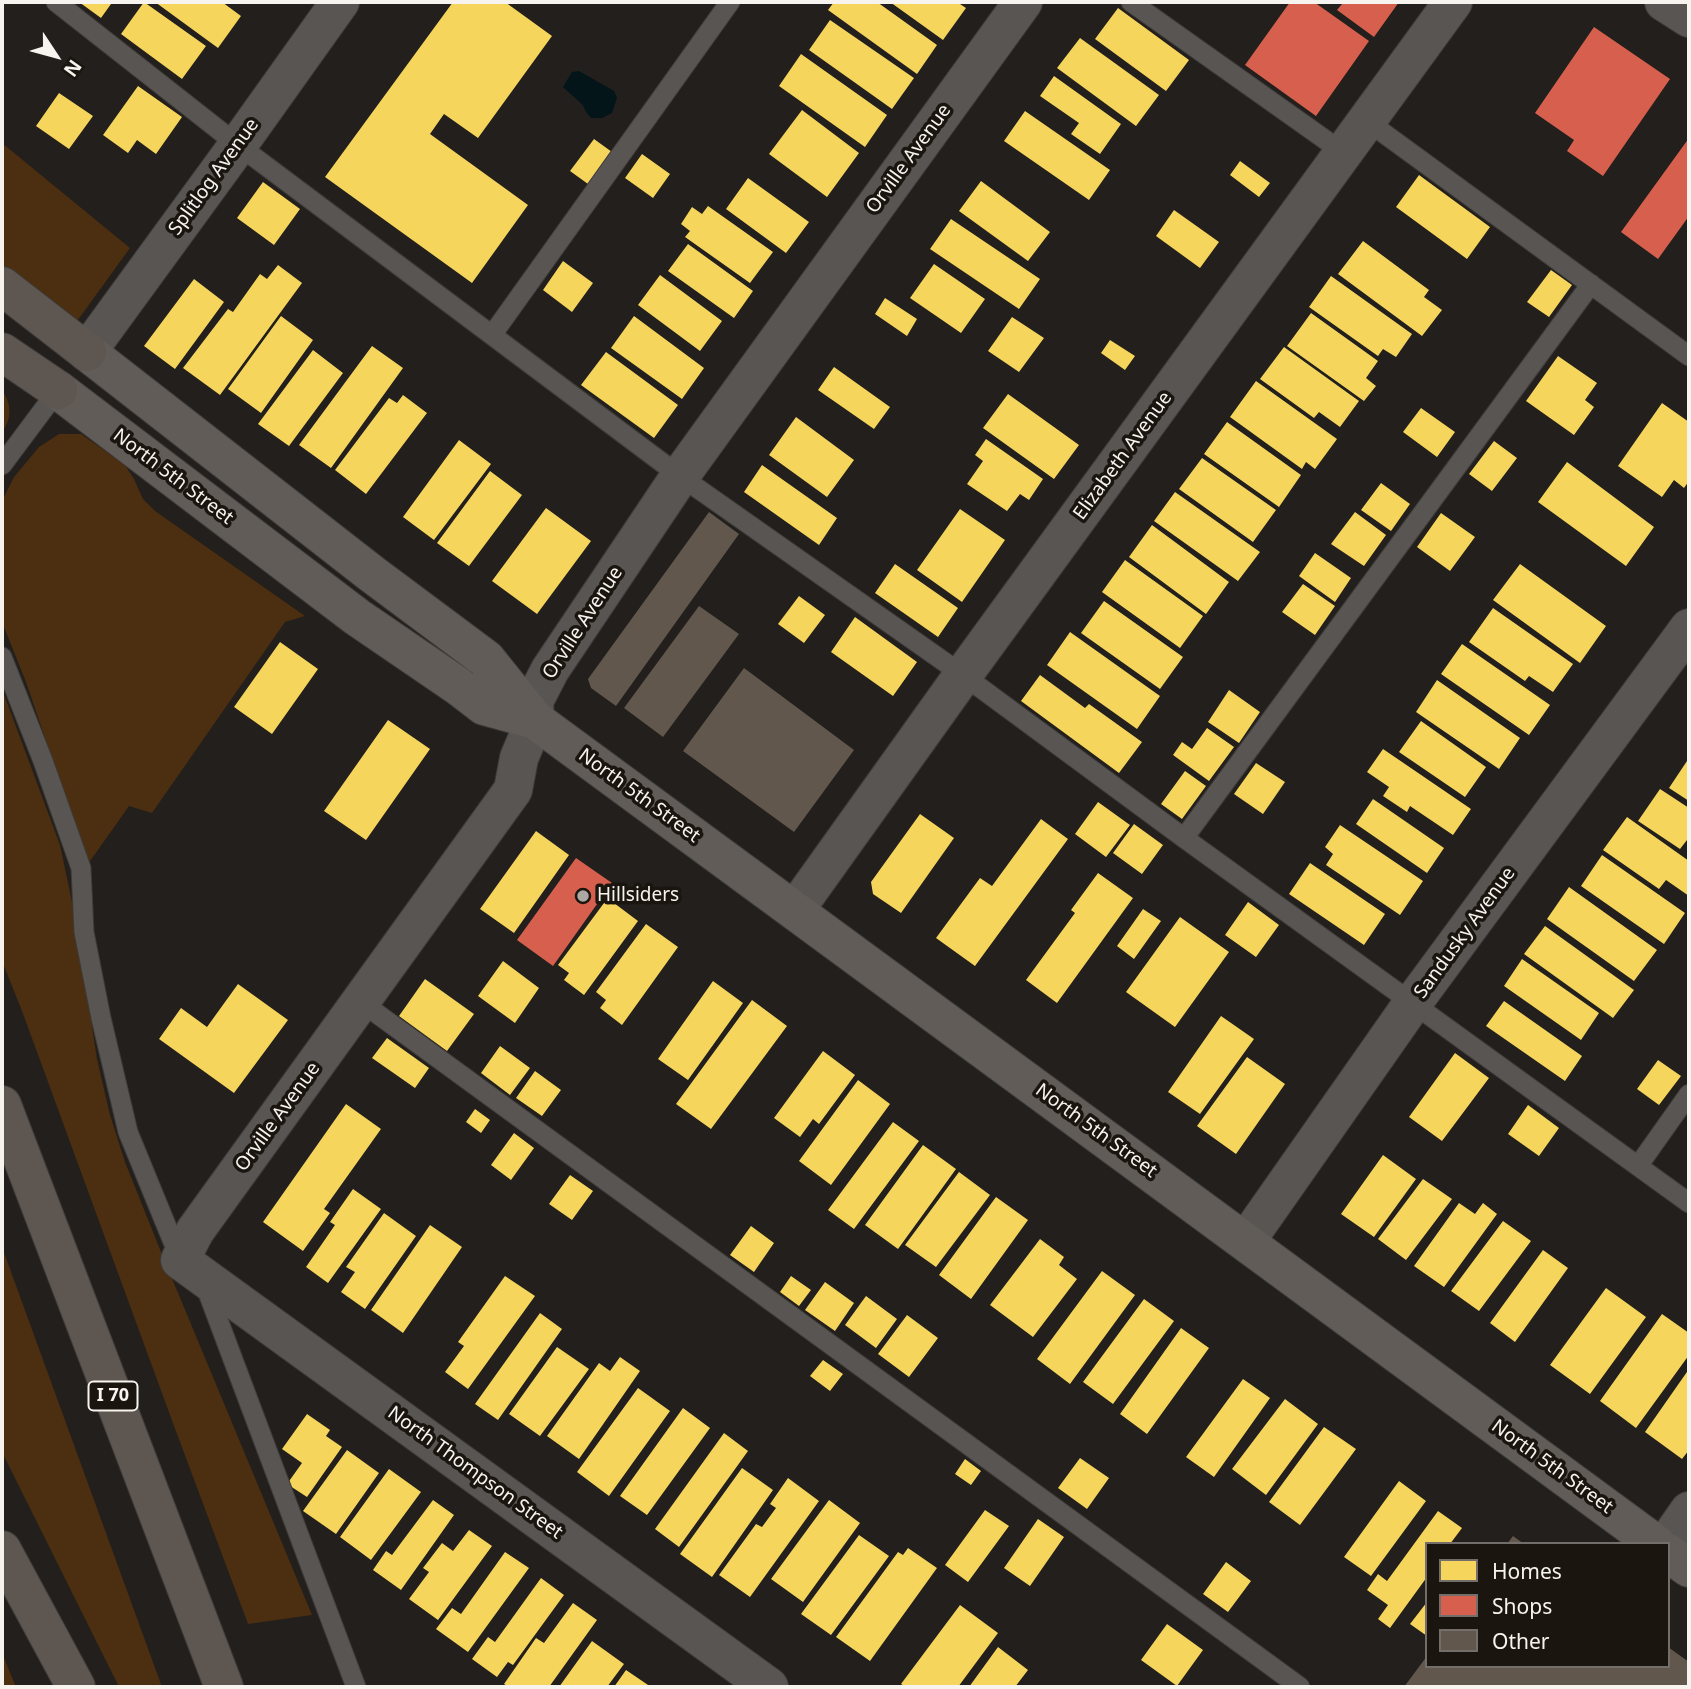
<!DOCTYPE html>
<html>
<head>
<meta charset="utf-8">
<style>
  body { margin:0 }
  #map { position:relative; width:1691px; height:1689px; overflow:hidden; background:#221f1c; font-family:"Noto Sans",sans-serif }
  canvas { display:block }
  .frame { position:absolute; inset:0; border:4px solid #f7f3ef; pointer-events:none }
  .legend { position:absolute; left:1425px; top:1542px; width:245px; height:126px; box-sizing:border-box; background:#1b1510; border:2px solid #736e69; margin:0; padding:9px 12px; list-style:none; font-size:21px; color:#f7f3ef }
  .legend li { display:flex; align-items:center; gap:14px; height:35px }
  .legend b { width:35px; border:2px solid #736e69 }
  .north { position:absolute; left:21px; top:21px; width:70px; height:70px; -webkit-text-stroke:5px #1b1510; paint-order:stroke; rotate:126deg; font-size:19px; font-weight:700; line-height:28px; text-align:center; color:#f7f3ef }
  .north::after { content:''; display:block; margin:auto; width:24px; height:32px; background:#f7f3ef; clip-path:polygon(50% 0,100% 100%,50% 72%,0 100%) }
</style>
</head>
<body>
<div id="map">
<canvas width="1691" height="1689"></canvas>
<div class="frame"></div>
<ul class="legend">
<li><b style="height:19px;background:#f6d55c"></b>Homes</li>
<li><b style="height:19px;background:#d6604d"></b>Shops</li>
<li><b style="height:19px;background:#61574d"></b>Other</li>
</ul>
<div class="north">N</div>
</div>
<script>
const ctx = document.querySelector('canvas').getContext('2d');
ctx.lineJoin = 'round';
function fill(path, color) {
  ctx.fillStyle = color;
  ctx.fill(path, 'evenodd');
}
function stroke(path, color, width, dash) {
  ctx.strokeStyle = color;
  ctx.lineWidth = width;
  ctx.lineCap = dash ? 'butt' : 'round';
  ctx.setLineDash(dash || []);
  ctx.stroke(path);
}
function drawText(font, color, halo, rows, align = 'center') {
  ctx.font = font + ' "Noto Sans",sans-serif';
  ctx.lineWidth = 7;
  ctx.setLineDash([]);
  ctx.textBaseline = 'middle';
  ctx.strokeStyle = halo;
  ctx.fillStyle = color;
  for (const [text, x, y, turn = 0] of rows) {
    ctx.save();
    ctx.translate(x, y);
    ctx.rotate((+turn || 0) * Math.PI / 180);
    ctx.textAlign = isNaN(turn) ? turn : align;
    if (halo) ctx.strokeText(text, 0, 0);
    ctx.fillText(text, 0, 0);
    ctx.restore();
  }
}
fill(new Path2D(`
  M2,143L130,248L75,324L2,265Z
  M2,390C12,404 12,419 2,432Z
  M59,434H81L125,465L134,479L143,499L155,511L305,616L285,622L152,813L129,806L88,864L26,682L2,622V501L14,477L39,447Z
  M2,689L60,845L75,916L97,1059L110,1115L125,1162L161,1252L312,1615L248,1624L174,1426L22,1011L2,961Z
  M2,1247L162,1687H119L2,1452Z
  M2,1653L16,1687H2Z`), '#4c2e10');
fill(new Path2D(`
  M579,71L614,91L617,98L612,113L602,118H591L586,112L583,105L563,87L572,72Z`), '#031519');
fill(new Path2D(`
  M79,2H107L111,4L101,18Z
  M144,2L206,46L182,79L121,34Z
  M155,2H222L241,16L218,48Z
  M453,2H505L552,36L478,138L444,114L430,134L528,205L472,283L325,177Z
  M834,2H877L937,45L917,74L828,10Z
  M890,2H957L966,8L943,40Z
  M1118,8L1189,60L1166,91L1095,39Z
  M830,20L914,78L892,109L809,50Z
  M1080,38L1159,95L1136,126L1057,68Z
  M801,54L887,115L865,147L779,86Z
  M1054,76L1121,124L1100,154L1071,134L1079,123L1040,96Z
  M138,86L182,117L156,154L137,140L128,153L103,135Z
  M59,93L93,116L69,149L36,126Z
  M802,110L859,153L827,197L769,154Z
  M1025,111L1110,170L1089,200L1004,141Z
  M594,139L612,152L588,184L570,171Z
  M642,154L670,174L653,198L625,178Z
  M1240,161L1270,183L1259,197L1230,175Z
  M1419,175L1490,227L1467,259L1396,207Z
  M748,178L809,222L786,253L726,209Z
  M981,181L1050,232L1028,261L959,211Z
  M263,182L300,209L274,245L237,218Z
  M708,206L773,252L750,283L685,237L690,231L681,224L692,207L702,214Z
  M1174,210L1219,242L1200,268L1156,236Z
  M951,219L1040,279L1019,309L930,249Z
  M1363,241L1429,290L1424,297L1442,310L1422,336L1338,274Z
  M688,244L753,291L734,318L668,271Z
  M563,261L593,283L572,312L543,290Z
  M934,264L985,299L961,333L910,298Z
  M278,265L302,283L220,395L183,368L228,309L233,312L260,274L267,279Z
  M1551,270L1572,285L1549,317L1527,302Z
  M660,275L722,321L700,351L638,305Z
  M1331,276L1412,334L1396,357L1383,349L1378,356L1309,307Z
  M194,279L224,302L175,369L144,346Z
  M885,298L917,319L907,336L875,314Z
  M1311,313L1378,361L1366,378L1376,386L1364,401L1287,346Z
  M281,316L313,340L261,413L228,389Z
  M634,316L704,368L682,399L611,348Z
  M1012,317L1044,338L1019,372L988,351Z
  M1110,340L1135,356L1125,370L1101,353Z
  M372,346L403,368L331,468L299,445Z
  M1284,347L1359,401L1340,427L1319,412L1314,418L1260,379Z
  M313,350L343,373L289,446L258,424Z
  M606,352L678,405L654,438L581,385Z
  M1558,356L1597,383L1585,400L1594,407L1574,435L1526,401Z
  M834,367L890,407L874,429L818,390Z
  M1256,381L1337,439L1315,469L1306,462L1302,469L1230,417Z
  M1008,394L1079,445L1054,479L983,428Z
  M403,395L427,413L366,494L335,470L389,398L397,403Z
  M1662,403L1689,422V481L1684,488L1674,480L1662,497L1618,466Z
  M1421,408L1455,432L1437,457L1403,432Z
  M796,417L854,460L827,497L769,455Z
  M1227,422L1301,475L1279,507L1204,454Z
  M986,439L1043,479L1029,500L1020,494L1007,511L967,484L983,461L975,455Z
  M459,440L491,464L434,540L403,517Z
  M1494,441L1517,458L1492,491L1469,474Z
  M1202,458L1276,510L1253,542L1179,489Z
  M1567,462L1654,527L1626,566L1538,502Z
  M762,465L837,518L819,545L744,492Z
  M490,471L522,495L469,566L437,543Z
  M1381,483L1410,504L1391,531L1361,510Z
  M1175,492L1260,552L1238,581L1154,521Z
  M546,508L591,541L537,614L492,581Z
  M960,509L1005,540L962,602L917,570Z
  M1355,512L1386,535L1364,566L1331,544Z
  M1441,513L1475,537L1450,571L1417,547Z
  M1152,525L1229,582L1206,614L1129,557Z
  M1315,553L1351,578L1335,602L1299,576Z
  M1125,560L1203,616L1180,648L1102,592Z
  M895,564L958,608L938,637L875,593Z
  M1520,564L1606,626L1580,663L1493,600Z
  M1303,584L1335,606L1315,635L1282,612Z
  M799,596L825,615L804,643L778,624Z
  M1104,601L1183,657L1160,689L1081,633Z
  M1493,608L1573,664L1553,692L1529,676L1525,681L1469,642Z
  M855,617L917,662L893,696L831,652Z
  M1070,632L1160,696L1137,729L1047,665Z
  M280,642L318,669L272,734L234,707Z
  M1462,644L1550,705L1529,735L1441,674Z
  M1040,675L1085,708L1089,704L1142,742L1119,773L1021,701Z
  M1437,680L1520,738L1499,769L1416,712Z
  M1229,690L1260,712L1239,743L1208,722Z
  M388,720L430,749L366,840L324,811Z
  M1421,721L1486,767L1465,797L1399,752Z
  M1207,728L1234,747L1209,781L1173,755L1182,742L1192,749Z
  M1383,749L1471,809L1453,835L1410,806L1407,812L1383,796L1389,787L1367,772Z
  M1689,758V801L1669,788Z
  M1256,763L1285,782L1263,814L1234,794Z
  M1185,771L1206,786L1182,819L1161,804Z
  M1660,789L1689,808V841L1687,840L1680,849L1638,821Z
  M1373,799L1444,848L1427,873L1356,824Z
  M1098,802L1130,825L1106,857L1075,834Z
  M920,814L954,838L901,913L873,894L871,882Z
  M1627,817L1689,861V896L1666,880L1659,889L1603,850Z
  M1041,819L1068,839L975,966L936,938L980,878L992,886Z
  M1134,824L1163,845L1142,874L1113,853Z
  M1340,825L1423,881L1400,915L1326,865L1333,854L1325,847Z
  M536,831L569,855L514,933L480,909Z
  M1602,855L1685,913L1664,944L1581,886Z
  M1310,863L1385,914L1364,945L1289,894Z
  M1098,873L1133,898L1057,1003L1026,980L1075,913L1071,910Z
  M1569,887L1657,950L1634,981L1547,919Z
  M1248,902L1279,925L1256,957L1225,935Z
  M604,903H614L638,921L584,995L564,980L569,973L558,965Z
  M1143,909L1161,921L1134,959L1117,946Z
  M1180,917L1229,952L1175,1027L1126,992Z
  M646,924L678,947L622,1025L600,1008L606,1000L596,992Z
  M1545,926L1634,990L1613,1018L1524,954Z
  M1522,959L1599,1013L1581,1040L1504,986Z
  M503,961L539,988L515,1023L478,996Z
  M425,979L474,1014L447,1051L399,1016Z
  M713,981L743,1003L688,1080L658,1059Z
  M238,984L288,1020L234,1093L159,1039L181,1008L207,1027Z
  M752,1000L787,1026L711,1129L676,1104Z
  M1504,1001L1582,1056L1565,1081L1486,1026Z
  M1221,1016L1254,1039L1200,1114L1168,1092Z
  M387,1038L429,1068L415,1088L372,1058Z
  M500,1046L530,1068L510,1095L481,1073Z
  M823,1051L855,1075L819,1124L813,1119L800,1137L774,1118Z
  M1455,1053L1489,1078L1442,1141L1409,1117Z
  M1247,1057L1285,1084L1236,1154L1197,1126Z
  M1658,1060L1681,1076L1659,1105L1637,1089Z
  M535,1071L561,1090L542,1116L516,1098Z
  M858,1080L890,1104L831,1185L799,1161Z
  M346,1104L381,1129L324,1209L330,1213L303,1251L263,1222Z
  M1528,1105L1559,1128L1539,1156L1508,1134Z
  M475,1109L490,1120L481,1133L466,1122Z
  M893,1122L919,1141L854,1229L828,1210Z
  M514,1133L534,1148L511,1180L491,1165Z
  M923,1145L956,1169L898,1249L865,1225Z
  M1383,1155L1416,1179L1374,1237L1341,1214Z
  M959,1172L990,1195L936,1267L905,1245Z
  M570,1175L593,1191L572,1220L549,1204Z
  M1423,1179L1452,1199L1406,1260L1378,1239Z
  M353,1189L381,1209L328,1283L306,1267L335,1225L330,1222Z
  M996,1197L1028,1220L971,1299L939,1275Z
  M1459,1203L1475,1214L1483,1203L1497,1214L1444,1287L1414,1266Z
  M384,1213L416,1236L365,1309L341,1292L355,1272L346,1267Z
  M1503,1221L1531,1241L1479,1311L1451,1291Z
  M430,1225L462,1247L403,1333L371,1310Z
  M751,1226L774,1243L754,1272L730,1255Z
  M1040,1239L1064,1257L1059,1265L1077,1279L1033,1337L990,1305Z
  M1543,1250L1568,1268L1515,1342L1490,1323Z
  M1102,1271L1135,1295L1070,1384L1037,1359Z
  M505,1276L535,1296L468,1389L445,1372L464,1346L458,1342Z
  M791,1276L811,1290L799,1306L780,1292Z
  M825,1282L854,1303L835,1331L805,1310Z
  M1606,1288L1646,1317L1590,1394L1550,1365Z
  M866,1296L897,1319L876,1348L845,1325Z
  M1144,1299L1174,1321L1113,1404L1083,1382Z
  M540,1313L562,1329L498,1420L475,1404Z
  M1662,1314L1689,1333V1355L1636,1428L1600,1401Z
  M907,1315L938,1338L909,1377L878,1354Z
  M1181,1328L1209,1348L1147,1434L1120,1414Z
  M557,1347L589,1369L540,1436L509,1414Z
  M620,1357L640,1371L579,1459L547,1436L599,1363L610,1371Z
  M823,1360L843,1374L830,1391L810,1376Z
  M1689,1369V1450L1682,1459L1645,1432Z
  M1243,1379L1270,1398L1214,1477L1186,1457Z
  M638,1388L670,1411L609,1496L577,1472Z
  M1285,1399L1318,1424L1266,1495L1232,1469Z
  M683,1408L710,1428L647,1515L620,1496Z
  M307,1414L330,1430L326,1436L342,1447L307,1497L287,1484L302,1463L282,1449Z
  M1324,1427L1356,1449L1300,1525L1269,1502Z
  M724,1433L748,1451L679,1547L655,1529Z
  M347,1450L379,1473L336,1534L303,1511Z
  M1080,1458L1109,1478L1087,1509L1058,1488Z
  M965,1459L981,1471L971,1485L955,1474Z
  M742,1468L773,1490L712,1577L680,1554Z
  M389,1469L421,1492L371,1560L340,1537Z
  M788,1478L819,1501L750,1597L719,1575L756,1524L762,1527L776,1508L770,1504Z
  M1399,1481L1426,1501L1371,1576L1344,1557Z
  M433,1500L454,1515L401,1590L373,1570L386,1551L392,1555Z
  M829,1500L860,1523L803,1602L771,1579Z
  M985,1510L1009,1526L968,1582L945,1565Z
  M1438,1511L1462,1528L1450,1544H1427V1577L1390,1628L1378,1619L1388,1605L1367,1590L1378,1574L1387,1581Z
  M1038,1519L1064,1537L1030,1586L1004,1568Z
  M469,1530L492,1546L438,1620L409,1599L429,1572L423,1568L442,1543L453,1551Z
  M859,1535L889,1556L831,1635L801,1614Z
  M908,1548L937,1568L870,1661L836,1637L898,1552L903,1555Z
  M505,1552L529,1568L468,1652L436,1629L452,1608L461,1614Z
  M1226,1562L1251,1581L1228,1612L1203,1594Z
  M541,1578L564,1595L513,1665L508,1662L497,1677L472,1659L488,1637L495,1642Z
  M1427,1602V1636L1410,1624Z
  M573,1603L597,1620L549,1687H509L504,1684L536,1638L544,1643Z
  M960,1605L998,1633L958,1687H906L901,1684Z
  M1167,1624L1203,1650L1177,1686L1141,1660Z
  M592,1641L624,1664L607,1687H559Z
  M998,1647L1028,1670L1015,1687H969Z
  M626,1670L651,1687H614Z`), '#f6d55c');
fill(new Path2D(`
  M1290,2H1314L1369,41L1316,116L1245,65Z
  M1339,2H1399L1374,37L1337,10L1342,4Z
  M1594,27L1670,79L1603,176L1567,151L1574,140L1535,113Z
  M1689,138V216L1658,259L1621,232Z
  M576,858L612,883L553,966L517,940Z`), '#d6604d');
fill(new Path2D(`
  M709,512L739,534L616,706L591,688L588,679Z
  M699,606L739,634L663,737L624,708Z
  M744,668L854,750L794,832L683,751Z
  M1513,1536L1524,1544H1507Z
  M1668,1647L1689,1662V1687H1404L1427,1656V1666H1668Z`), '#61574d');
const service = new Path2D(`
  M56,2L238,145L680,476L963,675L1184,838L1689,1203
  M1131,2L1344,153
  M1367,121L1689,356
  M492,335L730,2
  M2,465L58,390
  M2,657L43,761L81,868L84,932L101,1018L128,1132L180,1259
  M1184,838L1591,284
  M361,1002L1300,1687
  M1638,1166L1689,1094
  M205,1285L356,1687`);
const minor = new Path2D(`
  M1664,2L1689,18
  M87,352L238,145L340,2
  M795,910L963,675L1453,2
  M1246,1241L1412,1004L1689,628
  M1666,1544L1689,1511
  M769,1687L180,1260L195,1231L513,790L519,758L535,720L534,701L550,670L680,476L1023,2`);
const secondary = new Path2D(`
  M87,352L372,574L486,659L535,720L1656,1544
  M58,390L357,617L458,686L484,706L535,720
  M1668,1553L1689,1568`);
const motorway = new Path2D(`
  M2,286L87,352
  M2,352L58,390
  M2,1105L224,1687
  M2,1550L76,1687`);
stroke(service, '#3e3b39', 21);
stroke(minor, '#3e3b39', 40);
stroke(secondary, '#3e3b39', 40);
stroke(motorway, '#3e3b39', 40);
stroke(service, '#585553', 19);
stroke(minor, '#585553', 38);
stroke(secondary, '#615c58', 38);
stroke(motorway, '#5e5650', 38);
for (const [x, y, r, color] of [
  [583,896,7,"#aca9a5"]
]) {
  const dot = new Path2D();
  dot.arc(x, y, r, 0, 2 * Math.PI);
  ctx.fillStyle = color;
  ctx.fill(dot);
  stroke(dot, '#1b1510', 2.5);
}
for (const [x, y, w] of [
  [113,1396,49]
]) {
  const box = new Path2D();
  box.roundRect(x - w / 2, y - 14.5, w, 29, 5);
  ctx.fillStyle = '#1b1510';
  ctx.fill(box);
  stroke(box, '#f7f3ef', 2);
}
drawText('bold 18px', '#f7f3ef', null, [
  ["I 70",113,1396]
]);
drawText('19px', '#f7f3ef', '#1b1510', [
  ["Orville Avenue",909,159,-54],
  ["Splitlog Avenue",214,177,-54],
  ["Elizabeth Avenue",1123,456,-54],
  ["North 5th Street",173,477,37],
  ["Orville Avenue",583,623,-57],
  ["North 5th Street",639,796,36],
  ["Sandusky Avenue",1465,933,-54],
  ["Orville Avenue",278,1117,-54],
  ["North 5th Street",1096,1131,36],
  ["North 5th Street",1552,1467,36],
  ["North Thompson Street",475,1473,36]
]);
drawText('19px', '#f7f3ef', '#1b1510', [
  ["Hillsiders",597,896]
], 'left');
</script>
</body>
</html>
